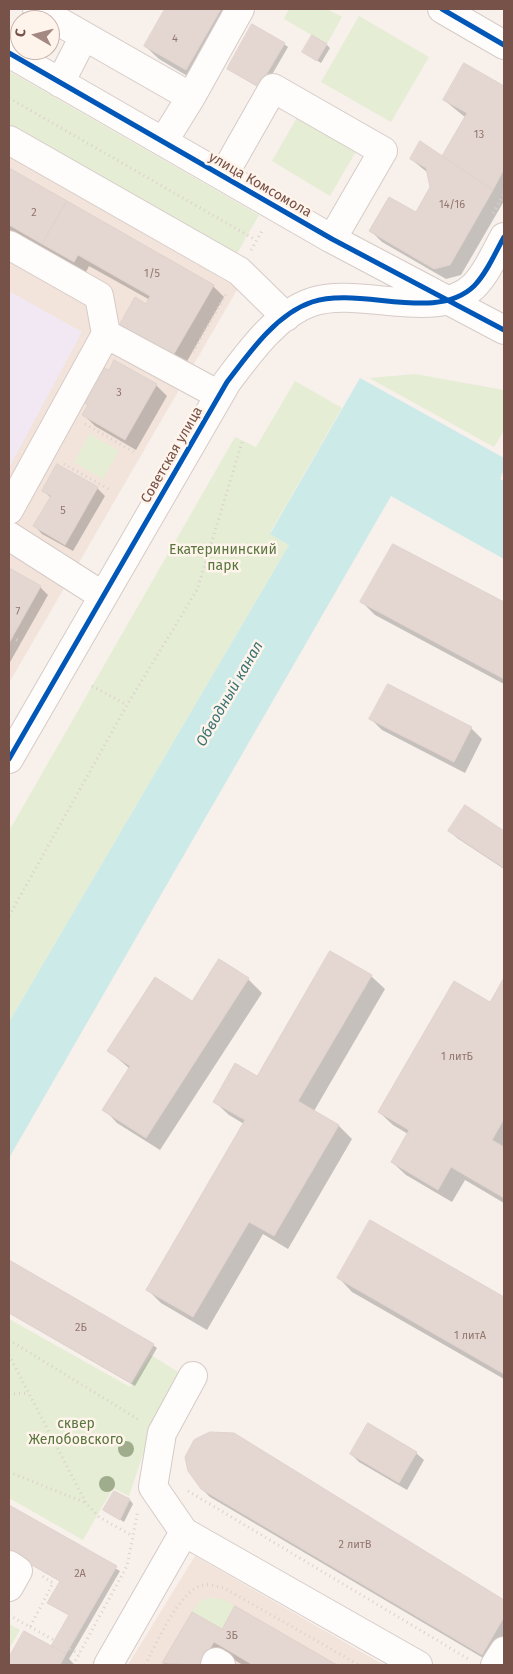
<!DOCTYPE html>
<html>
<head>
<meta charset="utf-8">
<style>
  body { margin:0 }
  #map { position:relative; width:513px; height:1674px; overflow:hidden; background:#f7f0eb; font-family:"Fira Sans",sans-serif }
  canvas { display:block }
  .frame { position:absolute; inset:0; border:10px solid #765249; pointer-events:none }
  .north { position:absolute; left:10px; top:10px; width:50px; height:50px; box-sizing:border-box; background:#fff4eb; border:1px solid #c8b3aa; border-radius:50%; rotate:278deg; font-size:14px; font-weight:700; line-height:20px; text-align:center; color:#765249 }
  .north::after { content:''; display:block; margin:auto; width:18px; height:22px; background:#a38982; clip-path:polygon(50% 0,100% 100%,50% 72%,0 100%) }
</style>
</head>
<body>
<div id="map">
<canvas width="513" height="1674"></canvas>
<div class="frame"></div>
<div class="north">С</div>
</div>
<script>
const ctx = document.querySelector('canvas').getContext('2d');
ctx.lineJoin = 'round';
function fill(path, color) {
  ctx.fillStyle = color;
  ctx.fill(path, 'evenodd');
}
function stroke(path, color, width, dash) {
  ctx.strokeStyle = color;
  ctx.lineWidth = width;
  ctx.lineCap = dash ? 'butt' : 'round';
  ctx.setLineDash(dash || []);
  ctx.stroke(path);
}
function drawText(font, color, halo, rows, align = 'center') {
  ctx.font = font + ' "Fira Sans",sans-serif';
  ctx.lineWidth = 5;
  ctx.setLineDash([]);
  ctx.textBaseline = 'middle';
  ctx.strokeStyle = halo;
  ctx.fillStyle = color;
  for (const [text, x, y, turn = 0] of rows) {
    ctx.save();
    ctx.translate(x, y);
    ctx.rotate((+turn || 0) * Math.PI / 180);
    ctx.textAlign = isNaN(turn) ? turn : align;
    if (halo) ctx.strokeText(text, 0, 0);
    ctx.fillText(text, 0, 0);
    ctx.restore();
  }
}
fill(new Path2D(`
  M9,156L238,288L9,683Z
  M195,1556L384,1665H128Z`), '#f2e4db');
fill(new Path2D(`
  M9,291L82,332L9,468Z`), '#f1e8f3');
fill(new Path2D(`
  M289,9H327L342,17L327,44L284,19Z
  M359,16L429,57L391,122L321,82Z
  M9,71L259,215L235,257L9,126Z
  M299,114L358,148L330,196L272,161Z
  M415,374L504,390V431L494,447L369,378Z
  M295,381L342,408L270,533L289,545L9,1022V831L235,437L256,447Z
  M90,434L119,451L103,479L74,462Z
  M9,1319L130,1387L151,1355L183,1375L150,1433L129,1496L113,1488L83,1540L9,1498Z
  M210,1598L223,1599L235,1606L222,1629L192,1612L200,1601Z
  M9,1624L20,1630L9,1649Z`), '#e6edd5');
fill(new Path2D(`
  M360,378L504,458V469L500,479L504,481V559L391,496L9,1158V1022L289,545L270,534Z`), '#cbeae8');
fill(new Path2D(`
  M167,9H242L199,83L159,59L145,46Z
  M284,44L288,47L263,90L228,69Z
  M327,45L330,48L321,63L304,52Z
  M464,64L504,87V201L461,275L446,279L382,242L371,231L416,214L431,187L428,173L411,159L443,158L466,118L444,100Z
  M9,169L213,286L224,297L182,370L129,339L150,300L89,266L86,272L9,231Z
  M156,385L167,396L136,450L95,426L84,415L89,407L83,400Z
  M97,488L105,496L73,551L42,534L35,526L51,498L43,490Z
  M394,546L504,603V684L375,615L362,602Z
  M9,569L40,587L48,595L9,664Z
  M371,719L471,728L482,739L465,773L382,730Z
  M465,807L504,833V869L457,838L450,831Z
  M219,960L248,979L262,993L160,1150L117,1123L104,1109L130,1069L109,1051L192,1003Z
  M371,976L385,989L314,1111L339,1126L352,1139L288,1249L263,1234L207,1330L161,1303L148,1290L244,1124L229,1115L215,1102L258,1078Z
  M504,980V1203L465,1180L452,1202L406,1175L392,1162L408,1134L393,1125L379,1112L491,1004Z
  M370,1222L504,1298V1379L352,1292L339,1278Z
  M9,1261L153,1345L157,1348L135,1386L9,1313Z
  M233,1434L504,1602V1637L490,1662L210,1497L202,1489Z
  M416,1453L424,1460L407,1490L359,1462L351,1454Z
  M130,1500L133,1504L124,1522L104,1510Z
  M9,1506L120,1571L69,1659L75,1665H9V1660L24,1632L56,1650L70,1616L49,1603L61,1582L9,1552Z
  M236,1607L335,1665H243L231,1658L227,1665H165L163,1663L193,1613L222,1631Z`), '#0003');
const building = new Path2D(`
  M165,9H221L186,70L144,46Z
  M252,24L285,43L259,87L227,69Z
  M312,35L327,44L317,61L302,52Z
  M464,63L504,86V169L493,190L442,156L467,113L443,100Z
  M420,141L493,190L450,265L434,269L369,231L389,197L416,212L430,187L426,168L410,159Z
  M9,168L67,201L42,244L9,225Z
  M67,201L214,285L171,359L117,329L135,297L146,304L150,296L78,255L74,262L42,244Z
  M114,360L157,384L125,440L82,415L88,405L81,401L101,366L109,370Z
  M57,464L98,487L65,545L33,526L51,496L42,491Z
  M393,544L504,602V679L360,602Z
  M9,568L41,586L9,643Z
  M388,684L472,727L454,762L369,719Z
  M465,805L504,831V868L448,831Z
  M330,951L372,975L298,1101L339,1125L274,1236L249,1222L193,1317L146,1290L245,1120L213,1102L235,1063L257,1076Z
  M219,959L249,978L146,1138L102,1110L130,1066L107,1051L155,977L192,1001Z
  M504,978V1119L492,1140L504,1147V1198L451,1167L438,1190L391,1162L409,1130L378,1112L454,981L490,1002Z
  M370,1220L504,1297V1374L337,1278Z
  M9,1260L154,1344L131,1383L9,1313Z
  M368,1423L417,1452L399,1483L350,1454Z
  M210,1432L234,1433L504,1600V1617L482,1655L201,1489L188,1471L185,1457L194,1440Z
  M114,1491L130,1499L120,1520L103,1510Z
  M9,1505L117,1566L66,1654L51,1646L69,1615L47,1603L60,1581L9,1552Z
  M235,1606L337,1665H253L214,1642L200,1665L162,1663L192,1612L222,1629Z
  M24,1631L66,1654L60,1665H9V1657Z`);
fill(building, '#e4d7d2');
stroke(building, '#e0d2cd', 1);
const minor = new Path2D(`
  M37,9L191,97L240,9
  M442,9L504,45
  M9,53L332,239L504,330
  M60,83L84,36
  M9,140L239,271L286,317
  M163,142L191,97
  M223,176L273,88L383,151L332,239
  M9,245L99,296L106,334
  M9,510L106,334L219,395
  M9,536L103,596
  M9,759L227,382C249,353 276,314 312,302C360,286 436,323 474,286C487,273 495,253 504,237
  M184,1532L418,1665
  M9,1565L18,1571L9,1587
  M108,1665L184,1532L153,1487L162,1433L193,1376
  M215,1665L216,1662L221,1665
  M495,1665L504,1651`);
stroke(minor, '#d6cbc7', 30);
stroke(new Path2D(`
  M9,98L256,240
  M493,213L504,194
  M251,250L263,229
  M193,352L226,294
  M85,424L134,452
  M64,464L112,491
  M12,637L21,642
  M92,686L127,705
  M9,916L127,705L197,590L243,439
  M9,1340L141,1421
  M9,1355L86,1503L99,1517L131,1535
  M9,1394L29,1393
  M9,1472L86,1503
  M188,1491L470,1660
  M9,1615L30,1627L53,1583L42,1576
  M30,1627L54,1640
  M70,1649L79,1654
  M73,1665L127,1566L138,1510
  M145,1665C156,1645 180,1588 204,1585C210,1584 218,1587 224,1588L359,1665`), '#dad0cd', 3, [1, 4]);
stroke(minor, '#fefdfc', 28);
stroke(new Path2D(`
  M442,9L504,45
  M9,53L332,239L504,330
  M9,759L227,382C249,353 276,314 312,302C360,286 436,323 474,286C487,273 495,253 504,237`), '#0057b8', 5);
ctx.fillStyle = '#a0ad8c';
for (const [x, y] of [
  [126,1449],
  [107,1484]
]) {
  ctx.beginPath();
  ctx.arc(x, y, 8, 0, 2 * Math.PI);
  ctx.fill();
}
drawText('11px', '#93766e', null, [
  ["4",175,39],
  ["13",479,135],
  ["14/16",452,205],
  ["2",34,213],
  ["1/5",152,274],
  ["3",119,393],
  ["5",63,511],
  ["7",18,612],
  ["1 литБ",457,1057],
  ["2Б",81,1328],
  ["1 литА",470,1336],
  ["2 литВ",355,1545],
  ["2А",80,1574],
  ["3Б",232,1636]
]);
drawText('14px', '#765249', '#fff4eb', [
  ["улица Комсомола",260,185,30],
  ["Советская улица",172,455,-60]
]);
drawText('14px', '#58763e', '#fff4eb', [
  ["Екатерининский",223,550],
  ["парк",223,566],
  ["сквер",76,1424],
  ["Желобовского",76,1440]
]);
drawText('italic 15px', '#3a7474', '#fff4eb', [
  ["Обводный канал",230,694,-60]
]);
</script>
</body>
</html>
